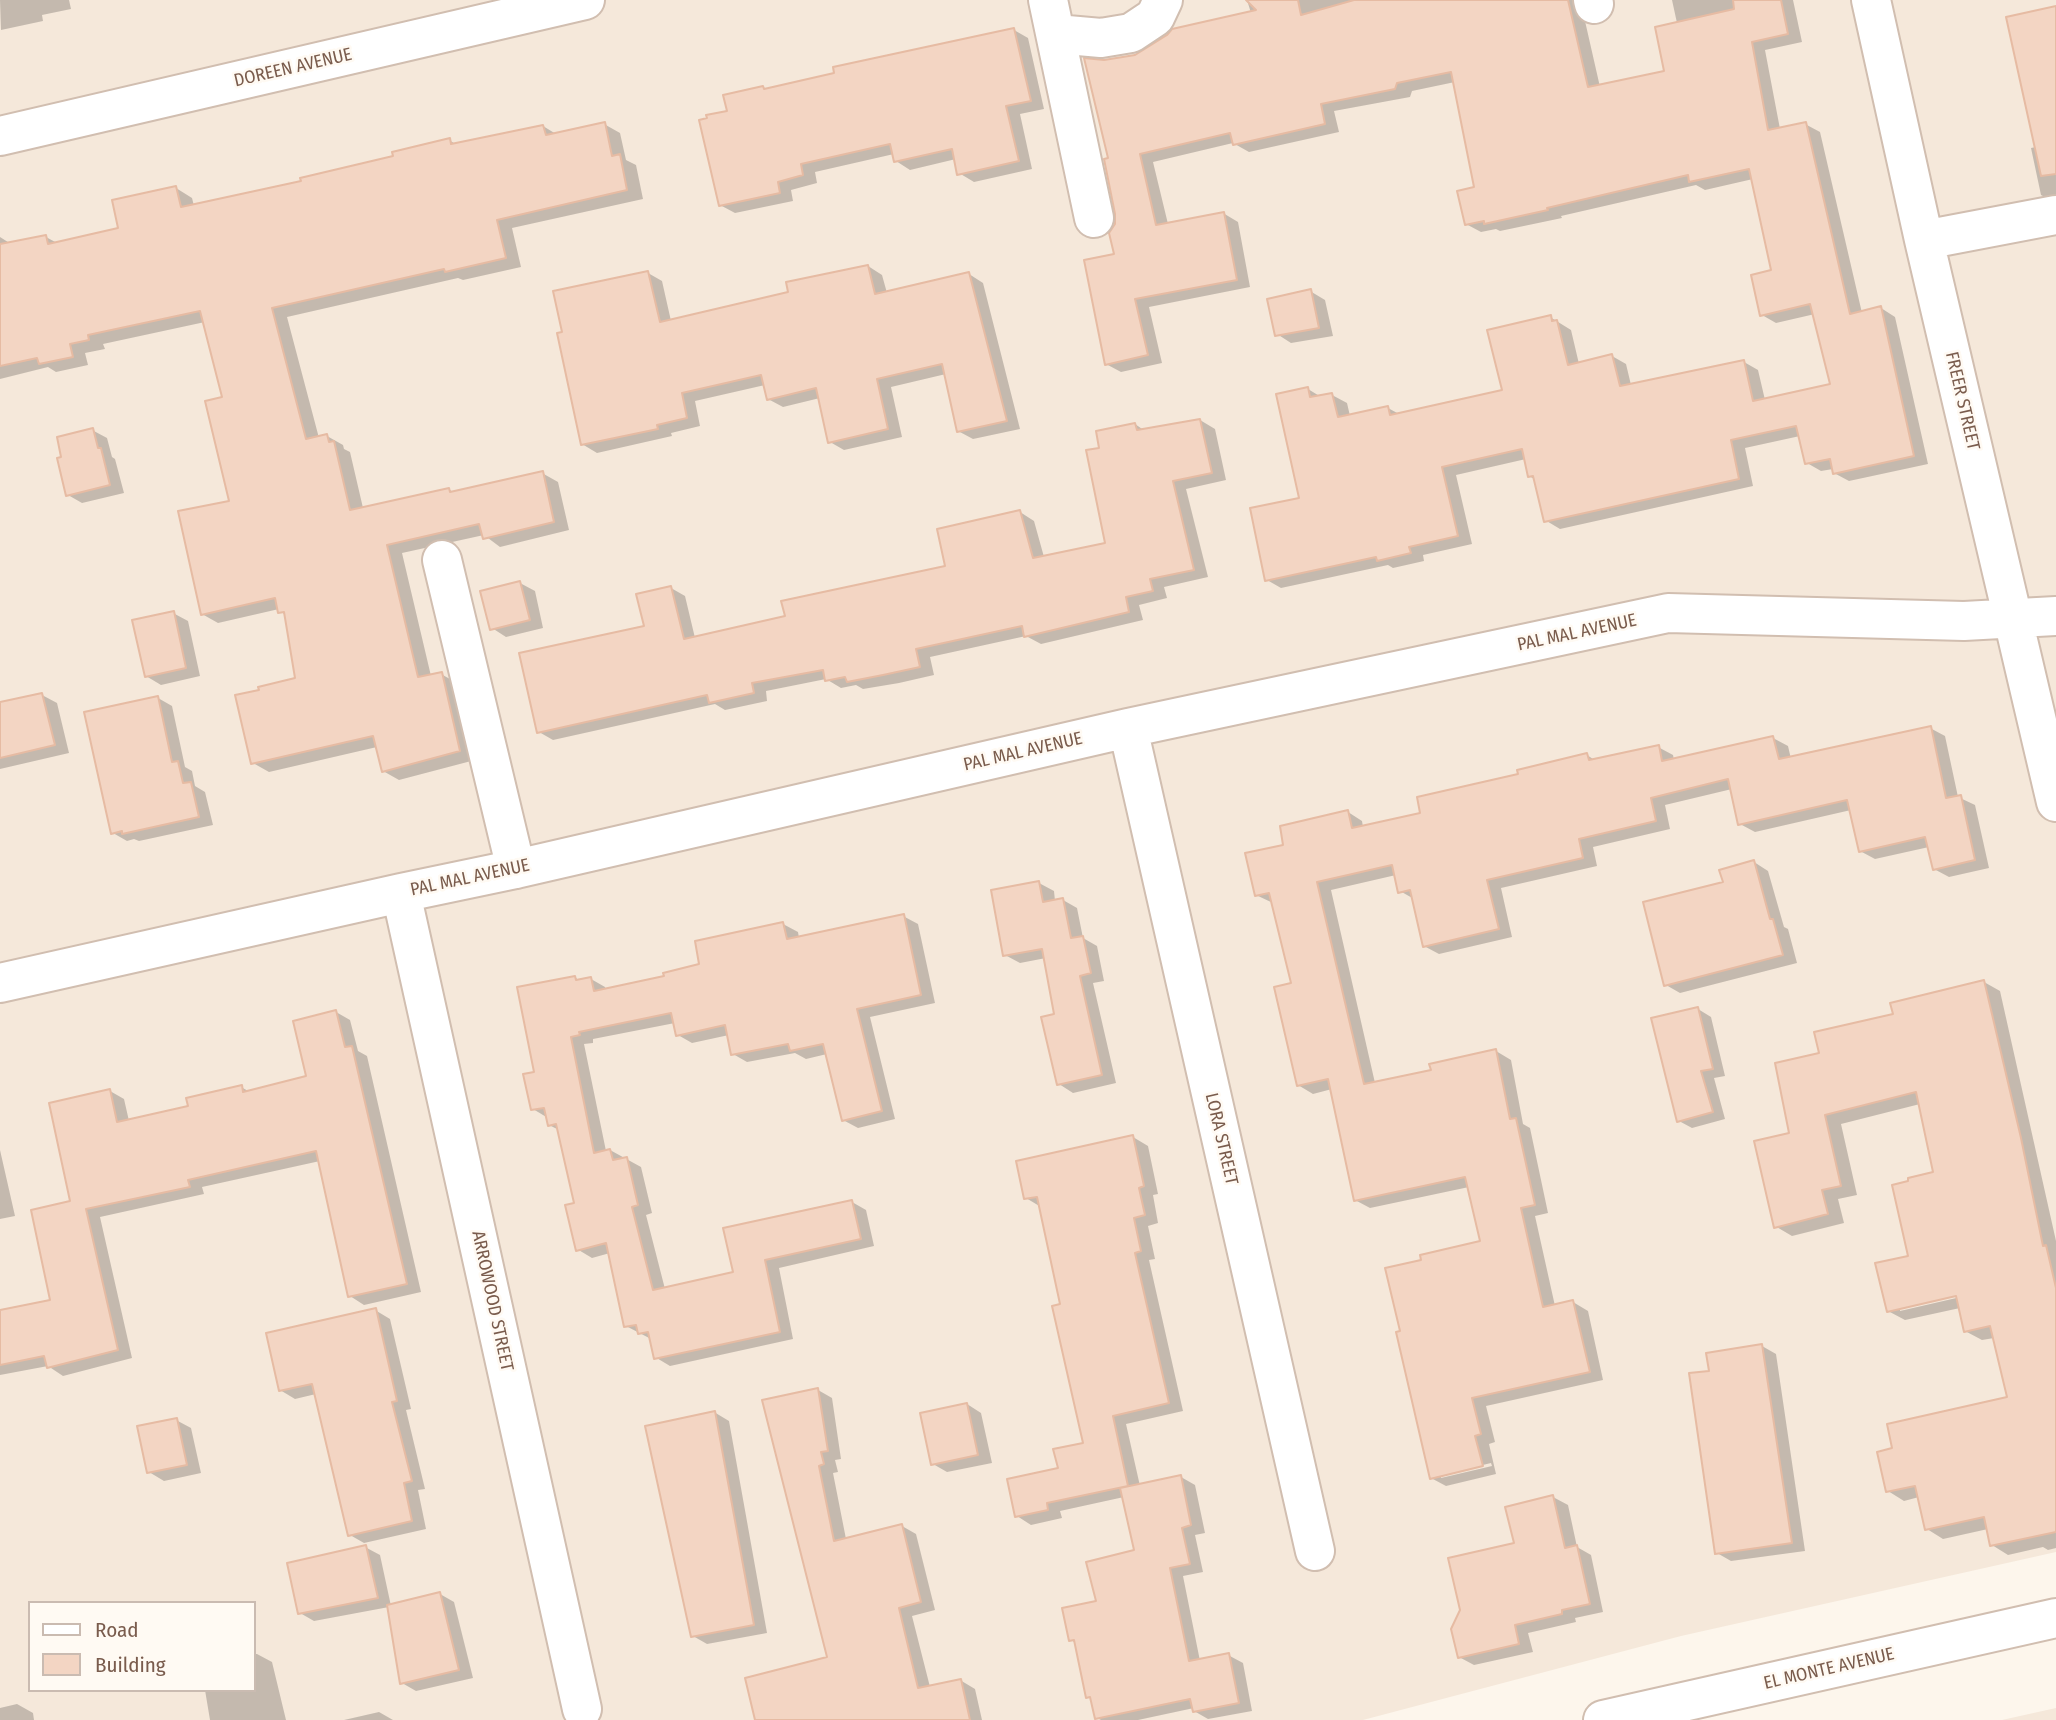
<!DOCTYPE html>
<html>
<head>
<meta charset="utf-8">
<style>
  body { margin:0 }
  #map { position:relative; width:2056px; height:1720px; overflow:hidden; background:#fdf6ec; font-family:"Fira Sans Condensed",sans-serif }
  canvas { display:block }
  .legend { position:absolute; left:28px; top:1601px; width:228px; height:91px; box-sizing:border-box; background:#fffaf3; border:2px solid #cabbb1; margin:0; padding:9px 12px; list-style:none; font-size:21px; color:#7a5c4d }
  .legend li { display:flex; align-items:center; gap:14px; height:35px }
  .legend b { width:35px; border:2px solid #cabbb1 }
</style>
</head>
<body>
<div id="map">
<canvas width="2056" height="1720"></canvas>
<ul class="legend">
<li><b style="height:9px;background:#fff"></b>Road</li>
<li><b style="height:19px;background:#f3d5c3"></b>Building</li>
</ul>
</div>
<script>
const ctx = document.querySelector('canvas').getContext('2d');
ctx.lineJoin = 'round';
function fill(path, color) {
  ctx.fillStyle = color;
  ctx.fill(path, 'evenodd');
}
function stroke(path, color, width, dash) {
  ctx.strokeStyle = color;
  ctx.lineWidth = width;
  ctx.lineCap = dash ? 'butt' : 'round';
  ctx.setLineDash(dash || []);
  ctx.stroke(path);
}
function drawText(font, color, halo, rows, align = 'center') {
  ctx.font = font + ' "Fira Sans Condensed",sans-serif';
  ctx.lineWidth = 5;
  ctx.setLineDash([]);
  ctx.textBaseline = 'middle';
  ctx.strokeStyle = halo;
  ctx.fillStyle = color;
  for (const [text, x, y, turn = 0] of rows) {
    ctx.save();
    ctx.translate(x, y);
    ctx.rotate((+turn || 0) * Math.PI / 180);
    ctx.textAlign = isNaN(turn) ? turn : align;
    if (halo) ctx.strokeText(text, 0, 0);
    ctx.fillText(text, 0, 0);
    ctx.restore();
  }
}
fill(new Path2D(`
  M0,0H2056V1552L1681,1636L1363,1720H0ZM30,1603H254V1690H30Z
  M2056,1708V1720H2002Z`), '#f5e8da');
fill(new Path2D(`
  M0,0H69L71,9L42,15L43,21L1,30Z
  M1247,0H1584L1588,20L1585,21L1600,87L1666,72L1677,23L1672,0H1793L1802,42L1765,50L1780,129L1805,124L1820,132L1862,313L1881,308L1895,317L1928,464L1849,481L1834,473L1833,469L1821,471L1807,463L1800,436L1745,448L1753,486L1560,529L1545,520L1536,480L1529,476L1526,459L1456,475L1472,544L1423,555L1424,561L1393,568L1388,565L1281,588L1267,580L1301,499L1308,389L1321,397L1332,395L1347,403L1350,416L1388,408L1399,414L1504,391L1550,317L1571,330L1579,364L1612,356L1626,364L1631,385L1744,362L1758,370L1765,400L1832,385L1815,314L1776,323L1762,315L1773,271L1753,179L1705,190L1696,185L1561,216L1562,218L1500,231L1496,229L1481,232L1466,224L1476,188L1455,82L1412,91L1410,97L1334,111L1339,132L1249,152L1233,143L1153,162L1168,224L1223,213L1238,222L1250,287L1149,307L1162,363L1121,372L1106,364L1117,256V225L1110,159L1104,61L1135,56L1251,13Z
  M2056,8V203L2041,195L2031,148L2036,147Z
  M1014,30L1028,38L1044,109L1020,114L1032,169L974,182L959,173L956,159L910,170L896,161L894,154L815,172L817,183L791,190L793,201L735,213L720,205L729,112L763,88L767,90Z
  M604,124L620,133L626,160L636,165L643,199L512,228L521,267L463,280L458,278L287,317L319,438L327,436L343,445L344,449L350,452L363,508L448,489L455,493L542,473L558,482L569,530L500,547L484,535L402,553L431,676L441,674L457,683L475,760L399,780L383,771L377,747L269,772L253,763L297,680L286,616L279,609L218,623L202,614L231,502L224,398L205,322L103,344L105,349L85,353L88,365L56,372L48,367L0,379V237L11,244L46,237L57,243L120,230L176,188L192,198L194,206L303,183L449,140L457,145L543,126L556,134Z
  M868,266L882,275L887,293L969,274L983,283L1020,429L973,439L958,431L946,374L891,387L902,437L844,450L830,442L820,398L783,407L768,399L765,385L695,401L700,426L671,433L672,436L597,453L582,444L648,273L662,281L671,321L791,293Z
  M1310,291L1325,300L1333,336L1291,343L1277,334Z
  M1200,420L1215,429L1226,480L1186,489L1208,577L1164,587L1167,598L1139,605L1143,620L1041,644L1026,636L930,657L934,675L899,683L863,689L856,685L841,688L826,679L766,691L767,701L725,710L715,704L553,740L539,732L646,628L671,588L685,596L695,638L787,617L947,567L1020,512L1034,521L1044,557L1107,544L1101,449L1135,424L1145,431Z
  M92,430L107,438L112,457L115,459L124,493L82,503L68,495Z
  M520,583L535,591L543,628L506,637L492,628Z
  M173,613L188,621L200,676L161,685L146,676Z
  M42,695L57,703L69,753L0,769V705Z
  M158,698L172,706L185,767L192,771L195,786L205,792L213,825L139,841L134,839L127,841L113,833Z
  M1930,728L1945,736L1958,797L1975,805L1989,868L1949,877L1934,869L1929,847L1875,859L1860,851L1851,810L1755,832L1740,824L1732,789L1665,805L1670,829L1593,847L1597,866L1501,888L1512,937L1439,954L1424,946L1414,899L1400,891L1396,875L1331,890L1375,1083L1433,1071L1496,1051L1511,1060L1523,1124L1530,1128L1548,1213L1535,1216L1555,1306L1573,1302L1588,1311L1603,1380L1486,1406L1495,1442L1489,1444L1496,1474L1446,1486L1431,1478L1402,1332L1423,1262L1482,1242L1469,1187L1370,1208L1355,1200L1332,1089L1313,1094L1298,1085L1293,984L1273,903L1256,895L1285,846L1348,812L1362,821L1363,827L1422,814L1520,776L1587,755L1596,761L1658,747L1673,755L1674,760L1773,738L1788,746L1791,759ZM1491,1463L1492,1466L1441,1478V1475Z
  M1754,862L1768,871L1784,927L1788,929L1797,963L1680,993L1666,985L1725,884Z
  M1039,883L1054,891L1055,901L1063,900L1077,908L1083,938L1097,946L1104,981L1093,983L1116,1083L1073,1093L1059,1084L1056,1015L1046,958L1020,963L1005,955Z
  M903,916L918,924L935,1003L870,1017L895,1119L858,1128L843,1120L827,1054L806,1059L795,1053L747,1062L733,1054L729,1035L692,1043L678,1035L675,1023L593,1039V1043L584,1044L606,1151L610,1150L641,1167L652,1213L646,1215L665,1289L735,1273L852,1202L866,1210L874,1246L779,1268L793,1339L670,1366L655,1357L651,1339L626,1326L610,1253L592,1258L577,1249V1204L559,1130L549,1125L548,1118L533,1109L536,1073L574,977L580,981L591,979L605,987L606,990L666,977L702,966L783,924L798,932L799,938Z
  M1984,982L2000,991L2056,1241V1548L2048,1550L2043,1547L2008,1555L1992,1545L1988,1529L1943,1539L1927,1529L1919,1497L1904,1501L1888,1491L1894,1450L2009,1398L1994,1338L1982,1340L1965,1331L1960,1308L1905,1320L1888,1311L1910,1257L1936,1174L1920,1104L1841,1124L1857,1195L1838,1199L1844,1223L1792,1236L1775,1226L1792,1135L1822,1055L1895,1015ZM1964,1292L1965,1296L1900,1311V1307Z
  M1698,1009L1711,1017L1725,1076L1714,1078L1725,1119L1692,1128L1679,1121Z
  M336,1012L350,1020L358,1051L367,1056L421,1292L364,1305L350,1296L320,1161L202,1187L204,1194L100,1217L132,1358L63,1376L48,1366L0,1375V1312L52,1301L73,1202L110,1091L124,1099L129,1121L190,1107L241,1087L250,1092L308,1077Z
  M1133,1137L1148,1146L1158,1194L1153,1195L1158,1223L1148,1226L1155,1259L1149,1260L1183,1411L1126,1424L1140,1486L1181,1477L1195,1485L1205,1533L1195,1535L1203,1572L1183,1576L1200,1661L1228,1655L1243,1663L1252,1711L1208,1719L1194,1711V1708L1138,1720H1101L1097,1718L1093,1700L1087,1696L1076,1643L1071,1640L1136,1551L1124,1497L1060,1511L1062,1518L1031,1525L1017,1516L1085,1444L1062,1306L1041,1207L1026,1198Z
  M0,1150L15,1216L0,1219Z
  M375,1310L390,1319L411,1409L406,1410L425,1489L418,1490L426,1529L364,1543L350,1535L316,1394L295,1399L280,1390Z
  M1762,1346L1776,1354L1805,1551L1731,1561L1717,1553L1711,1372Z
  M818,1390L832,1398L841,1459L835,1460L838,1472L833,1473L846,1539L902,1526L916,1534L935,1610L912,1616L930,1687L960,1680L975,1689L982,1720H757L830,1659L764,1402Z
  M967,1404L981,1413L992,1463L947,1472L933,1464Z
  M714,1412L729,1421L767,1633L707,1644L693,1636Z
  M176,1420L191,1428L201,1473L164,1481L149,1472Z
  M1553,1497L1568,1505L1577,1547L1591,1555L1603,1612L1575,1618L1576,1622L1528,1633L1533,1652L1474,1665L1459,1657Z
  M365,1547L380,1555L391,1606L440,1594L454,1602L473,1678L416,1691L402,1683L389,1607L314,1621L300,1613Z
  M254,1654H257L272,1662L286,1720H210L205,1690H254Z
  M17,1704L33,1713L34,1720H0V1708Z
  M379,1712L393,1720H344Z`), '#0003');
const building = new Path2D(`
  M1246,0H1298L1301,15L1354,0H1568L1588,87L1664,71L1655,27L1734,9L1733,0H1781L1788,34L1752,42L1768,130L1806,122L1850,314L1881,306L1914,456L1833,474L1830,459L1805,464L1796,426L1731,440L1739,479L1544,522L1533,476L1528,477L1522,449L1442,467L1458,536L1409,547L1411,553L1377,561L1376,557L1265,581L1250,508L1299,498L1276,394L1308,387L1310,397L1332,393L1338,417L1388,406L1390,415L1502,390L1487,330L1551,315L1552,321L1557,320L1568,365L1612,354L1620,386L1744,360L1753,401L1830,384L1810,304L1760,316L1751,275L1771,270L1749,169L1689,182L1688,175L1547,208L1548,210L1484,224V221L1465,225L1457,191L1474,187L1451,72L1397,83L1395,89L1321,104L1325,124L1233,145L1230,133L1140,154L1156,225L1224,212L1237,280L1135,299L1148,355L1105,365L1084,260L1114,254L1109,233L1115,224V214L1104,159L1108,158L1084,58L1104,60L1135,55L1167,35L1172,29L1256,10Z
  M2056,6V174L2041,176L2006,17Z
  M1014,28L1031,101L1006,106L1019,161L957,175L952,149L894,162L890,144L801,164L803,175L778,182L780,193L719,206L699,120L707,118L706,115L727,111L723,95L763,86L764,89L834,73L833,67Z
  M605,122L612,156L620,154L627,190L497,220L506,258L445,272L444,269L272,308L306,439L327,434L329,442L334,441L350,510L449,488L450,492L543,471L554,522L483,539L479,524L387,545L418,677L442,672L460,751L382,772L373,736L251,764L235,695L259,690L258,687L295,678L284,612L278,613L275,598L201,615L178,511L229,501L205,401L222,397L200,311L88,335L89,340L70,344L73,357L39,364L37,358L0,366V244L46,235L48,244L118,228L112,200L176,186L181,207L301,181L300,178L393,156L392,152L450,138L451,144L543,125L546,135Z
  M868,265L875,294L969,272L1007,421L957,432L942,364L877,379L888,429L828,443L816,388L767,400L761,375L682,393L687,418L657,425L658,429L581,445L557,333L562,332L553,291L648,271L660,322L788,292L786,282Z
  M1311,289L1319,328L1275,336L1267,299Z
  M1200,419L1212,473L1173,481L1194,570L1150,579L1153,591L1126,597L1129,612L1024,637L1022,626L916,649L920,667L883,675L847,682L845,677L825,681L823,670L752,683L754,693L709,703L707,695L537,733L519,653L644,626L636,594L671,586L684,639L785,616L781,601L945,566L937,529L1020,510L1033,558L1105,543L1086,450L1099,448L1096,431L1135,423L1137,430Z
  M93,428L98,448H101L110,485L66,496L57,458L61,457L57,437Z
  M520,581L530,620L490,630L480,591Z
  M174,611L186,668L145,677L132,620Z
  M42,693L55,745L0,758V702Z
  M158,696L172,762L178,761L183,783L191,782L199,817L122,834V831L111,834L84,712Z
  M1931,726L1946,798L1961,795L1975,860L1933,870L1925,837L1859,852L1847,800L1738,825L1728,779L1651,798L1656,821L1579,839L1583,858L1487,880L1499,929L1423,947L1410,890L1398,893L1392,865L1317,882L1364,1084L1431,1070L1429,1064L1496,1049L1510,1119L1516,1118L1535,1205L1521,1208L1543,1307L1573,1300L1590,1372L1472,1398L1481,1434L1475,1436L1483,1466L1430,1479L1396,1332L1400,1331L1385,1268L1421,1260L1420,1255L1480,1241L1465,1177L1354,1201L1328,1079L1297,1086L1274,987L1291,983L1269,893L1255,896L1245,853L1283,845L1280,826L1348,810L1352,828L1420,813L1417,797L1518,774L1517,770L1587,753L1589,760L1659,745L1662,761L1773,736L1779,759Z
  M1754,860L1770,919H1773L1783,955L1664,986L1643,902L1723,882L1719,870Z
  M1039,881L1043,902L1063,898L1071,938L1083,936L1091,973L1080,976L1102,1075L1057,1085L1041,1017L1054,1014L1042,949L1003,956L991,890Z
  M904,914L921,995L857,1009L882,1111L842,1121L823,1044L790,1051L788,1044L731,1055L725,1025L676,1036L671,1013L579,1032L580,1035L571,1037L594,1153L610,1149L613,1160L627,1157L638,1205L632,1207L653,1290L733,1272L723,1228L852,1200L861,1239L765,1260L780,1332L654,1359L648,1332L638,1334L636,1325L624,1327L606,1243L576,1251L565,1205L574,1203L556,1124L548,1126L544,1108L531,1110L523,1074L534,1072L517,987L575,976L576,980L591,977L594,991L664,976L663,973L699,964L695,941L783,922L787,939Z
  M1984,980L2021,1138L2043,1246L2046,1245L2056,1288V1532L1990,1546L1984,1517L1925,1530L1915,1486L1886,1492L1877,1452L1892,1448L1887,1424L2007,1397L1990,1326L1964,1332L1956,1296L1887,1312L1875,1263L1908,1256L1892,1185L1908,1181V1178L1933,1172L1916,1092L1825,1115L1841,1186L1822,1190L1828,1214L1774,1228L1754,1141L1789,1133L1775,1063L1819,1053L1814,1032L1893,1014L1890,1003Z
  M1698,1007L1713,1069L1701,1071L1713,1112L1677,1122L1651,1018Z
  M336,1010L345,1047L352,1046L407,1284L348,1297L316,1151L188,1180L190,1187L86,1209L118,1350L47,1368L44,1356L0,1365V1310L50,1300L31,1210L70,1201L49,1103L110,1089L117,1122L188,1106L186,1098L242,1085L243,1092L306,1076L293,1021Z
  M1133,1135L1144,1186L1139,1188L1145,1215L1134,1218L1141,1251L1135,1253L1169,1403L1113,1416L1128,1486L1047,1503L1048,1510L1015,1517L1007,1479L1058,1468L1053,1449L1083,1443L1052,1306L1060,1304L1037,1197L1024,1199L1016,1161Z
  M376,1308L397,1401L392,1402L412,1481L404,1483L412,1521L348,1536L312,1384L279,1391L266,1333Z
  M1762,1344L1792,1543L1715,1554L1689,1373L1709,1371L1706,1353Z
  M818,1388L828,1451L821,1452L824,1464L819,1466L834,1541L902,1524L921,1602L899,1608L918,1688L961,1679L970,1720H755L745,1678L827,1657L762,1400Z
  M967,1403L978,1455L931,1465L920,1413Z
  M715,1411L754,1625L691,1637L645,1426Z
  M177,1418L187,1465L147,1473L137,1426Z
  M1181,1475L1191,1525L1182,1528L1190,1564L1170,1568L1189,1661L1229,1653L1239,1703L1193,1712L1190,1699L1095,1719L1090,1697L1086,1698L1074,1640L1069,1641L1062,1608L1096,1601L1086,1562L1134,1550L1120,1488Z
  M1553,1495L1565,1548L1577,1545L1590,1604L1562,1610V1614L1515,1625L1519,1644L1458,1658L1451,1629L1460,1610L1448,1558L1514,1543L1505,1507Z
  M366,1545L378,1598L298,1614L287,1563Z
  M440,1592L459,1670L400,1684L387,1605Z`);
fill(building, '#f3d5c3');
stroke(building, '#e6bba3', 2);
const minor = new Path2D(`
  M1048,0L1094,218
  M1593,0L1594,4
  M1871,0L1924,240L2056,802
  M1056,34L1101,38L1131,33L1155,17L1163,0
  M0,136L585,0
  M1924,240L2056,215
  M442,560L516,869
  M1128,728L1315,1551
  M401,893L582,1709
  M0,983L401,893L516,869L1128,728L1668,613L1964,621L2056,616
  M1603,1720L2056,1618`);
stroke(minor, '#d1beb0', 42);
stroke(minor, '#fff', 38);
drawText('18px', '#7a5c4d', '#fffaf3', [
  ["DOREEN AVENUE",293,68,-13],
  ["FREER STREET",1962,401,77],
  ["PAL MAL AVENUE",1577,633,-12],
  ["PAL MAL AVENUE",1023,752,-13],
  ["PAL MAL AVENUE",470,878,-12],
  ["LORA STREET",1221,1139,77],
  ["ARROWOOD STREET",492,1301,78],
  ["EL MONTE AVENUE",1829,1669,-13]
]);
</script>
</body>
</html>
